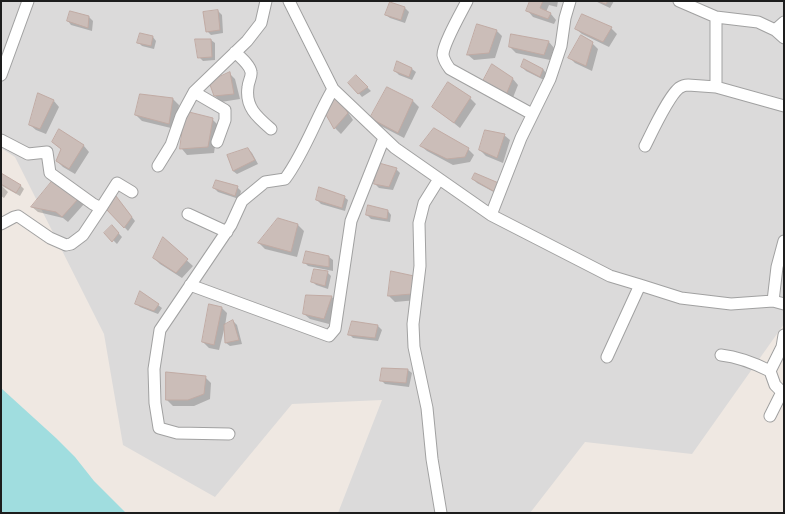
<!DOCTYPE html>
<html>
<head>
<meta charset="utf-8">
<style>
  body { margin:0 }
  #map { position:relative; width:785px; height:514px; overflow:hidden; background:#efe8e2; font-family:Mulish,sans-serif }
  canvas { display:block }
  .frame { position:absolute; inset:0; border:2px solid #1d1d1d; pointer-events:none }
</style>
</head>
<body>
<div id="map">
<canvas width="785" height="514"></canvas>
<div class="frame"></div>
</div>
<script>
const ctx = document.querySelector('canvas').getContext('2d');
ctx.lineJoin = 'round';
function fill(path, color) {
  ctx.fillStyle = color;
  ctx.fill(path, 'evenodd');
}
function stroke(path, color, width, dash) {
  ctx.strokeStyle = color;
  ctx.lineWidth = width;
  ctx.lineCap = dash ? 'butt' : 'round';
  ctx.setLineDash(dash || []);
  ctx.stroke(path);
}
fill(new Path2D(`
  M1,1H784V324L692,454L585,442L530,513H338L382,400L292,404L215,497L123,445L104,334L15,157L1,148Z`), '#dbdada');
fill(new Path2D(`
  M1,388L56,438L75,457L94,481L126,513H1Z`), '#a0dddf');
fill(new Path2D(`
  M531,1H558L557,7L549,5L546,12L551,14L556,20L554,24L533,17L528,11Z
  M595,1H614L610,8Z
  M390,4L405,8L409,12L405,23L390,18L386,15Z
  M218,11L222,15L223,33L211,35L207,31Z
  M89,17L93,21L92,31L71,25L68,21Z
  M611,28L617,34L609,47L582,34L576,29Z
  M496,30L502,36L495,58L474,60L468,55Z
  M512,35L549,42L554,48L550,60L516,53L510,47Z
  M153,37L156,41L154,49L142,46L138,42Z
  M211,40L215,43V60L203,61L199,57Z
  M592,43L598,49L592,71L575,63L569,57Z
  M398,62L412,69L416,72L412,80L399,75L395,71Z
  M522,67L543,69L546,73L544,80L526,71Z
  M230,74L235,79L240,99L221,102L215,96Z
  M356,76L371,91L362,97L350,83Z
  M513,79L518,85L512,100L489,89Z
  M387,88L413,101L419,107L404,138L377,124L371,118Z
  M140,95L173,99L179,105L175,129L142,121L136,115Z
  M470,98L476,104L460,128L433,106Z
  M54,101L59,107L46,134L36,130L30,125Z
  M342,103L353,120L341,134L335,128L326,113Z
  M186,112L212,119L218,125L214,153L187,155L182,149Z
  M504,135L510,140L503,163L486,156L480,150Z
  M53,142L84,146L89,152L75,174L63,167L57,161L62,150Z
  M421,146L468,149L474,155L470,162L453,165L427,151Z
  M248,149L252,153L258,164L237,174L233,171Z
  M396,169L400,173L393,190L379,188L375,184Z
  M1,174L20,185L24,189L20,196L2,186L8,192L4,198L1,196Z
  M476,174L501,196L477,183L473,179Z
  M237,187L241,191L239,199L218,192L214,188Z
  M344,197L348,200L345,211L321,204L317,200Z
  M78,199L84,204L68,222L63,218L38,212L32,207Z
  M120,202L135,221L128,231L108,210Z
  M388,211L391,215L390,222L371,219L367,215Z
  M278,220L298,225L304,231L297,257L265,249L259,243Z
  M112,226L122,237L117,244L106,233Z
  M163,239L193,266L182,278L160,264L154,258Z
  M329,257L333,260V271L308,266L304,262Z
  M327,272L331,276L328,289L316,285L312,281Z
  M392,273L417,300L395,302L389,296Z
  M331,296L337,302L329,324L310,319L304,314Z
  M137,304L158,305L162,308L158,314L140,307Z
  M222,308L227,313L225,326L233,321L237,325L242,344L230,346L226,343L225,326L219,350L209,348L203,342Z
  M353,322L378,326L382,330L378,341L353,338L349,334Z
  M383,369L408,370L412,373L409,387L385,384L381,380Z
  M205,377L211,383L210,399L194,406H173L167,400Z`), '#0003');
const building = new Path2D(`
  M530,1H543L540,8L551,13L548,19L526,11Z
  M598,1H608L606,4Z
  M390,2L405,7L401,20L385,15Z
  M218,10L220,30L206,32L203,12Z
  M70,11L89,16L88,28L67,21Z
  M582,14L612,27L603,42L575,29Z
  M477,24L497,30L489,53L467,55Z
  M140,33L153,36L151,46L137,43Z
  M511,34L549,41L544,55L509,47Z
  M581,35L593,42L586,66L568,58Z
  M195,39H211L212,57L198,58Z
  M524,59L543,69L540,77L521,67Z
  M397,61L412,68L409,77L394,71Z
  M492,64L513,78L506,95L482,83Z
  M230,72L234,94L214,96L209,82Z
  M356,75L368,87L358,94L348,83Z
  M448,82L471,97L454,123L432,107Z
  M387,87L413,100L398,133L370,118Z
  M38,93L54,100L40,129L29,125Z
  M140,94L173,98L169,124L135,115Z
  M337,96L348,113L334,129L325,113Z
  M185,111L213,118L208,147L180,149Z
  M434,128L469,148L465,157L447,159L420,146Z
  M59,129L84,145L69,169L56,161L61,149L52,142Z
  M485,130L505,134L497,158L479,150Z
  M248,148L255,160L233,171L227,155Z
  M379,163L397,168L389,187L374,184Z
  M1,173L21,185L16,193L1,184Z
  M475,173L501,184L497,193L472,179Z
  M53,180L79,198L62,217L56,212L31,207Z
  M216,180L238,186L235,196L213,188Z
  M319,187L345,196L342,208L316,200Z
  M116,196L132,217L124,228L107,210Z
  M368,205L388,210L387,219L366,215Z
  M278,218L298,224L291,252L258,243Z
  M112,225L119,233L112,242L104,233Z
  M163,237L188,259L176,273L153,258Z
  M306,251L329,256V267L303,263Z
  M314,269L328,271L325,286L311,282Z
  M391,271L414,276L412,294L388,296Z
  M140,291L159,304L154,311L135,304Z
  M306,295L332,296L324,319L303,314Z
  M209,304L222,307L214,345L202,342Z
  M233,320L239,340L225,343L224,325Z
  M352,321L378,325L375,338L348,335Z
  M382,368L408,369L406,383L380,381Z
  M166,372L206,376L204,394L188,400H166Z`);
fill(building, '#cbbdb8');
stroke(building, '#c1aba4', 1);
const minor = new Path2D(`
  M289,1L333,89L395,148L491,215L610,276L640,285L681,298L731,304L773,301L784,304
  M467,1C461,13 443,44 443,55C444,61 447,65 450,69L532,114
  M679,1L716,17L758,22L775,30L784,38
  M775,30L784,22
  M235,52C240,57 250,65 251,72C252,77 248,82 248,87C245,107 257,117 271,129
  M1,75L28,1
  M716,87V17
  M194,92L225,110V120L217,142
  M1,140L28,154L47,152L50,173L93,204L101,208L117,183L132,192
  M645,146C652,132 668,97 679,88C682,86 685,85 688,85L716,87L784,106
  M158,166L171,145L181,116L194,92L247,41L261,23L266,1
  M439,179L424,203L419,223L420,266L413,324L414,347L427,408L432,459L441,513
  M188,214L227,232
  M491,215L521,138L550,79L561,46L565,18L570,1
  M1,224L14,217L18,216L50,238L66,245L71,244L83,235L101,208
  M190,285L329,336L335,329L351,221L384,138
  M773,301L777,267L784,241
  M721,355C739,357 754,363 770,371
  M607,357L640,285
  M770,416L781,394L780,390L775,385L770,371L782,347L784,335
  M229,434L177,433L159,428L155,403L154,369L160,330L231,225L242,201L265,182L285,179C305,152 316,118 333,89`);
stroke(minor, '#a1a1a1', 13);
stroke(minor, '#fff', 11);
</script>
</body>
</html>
